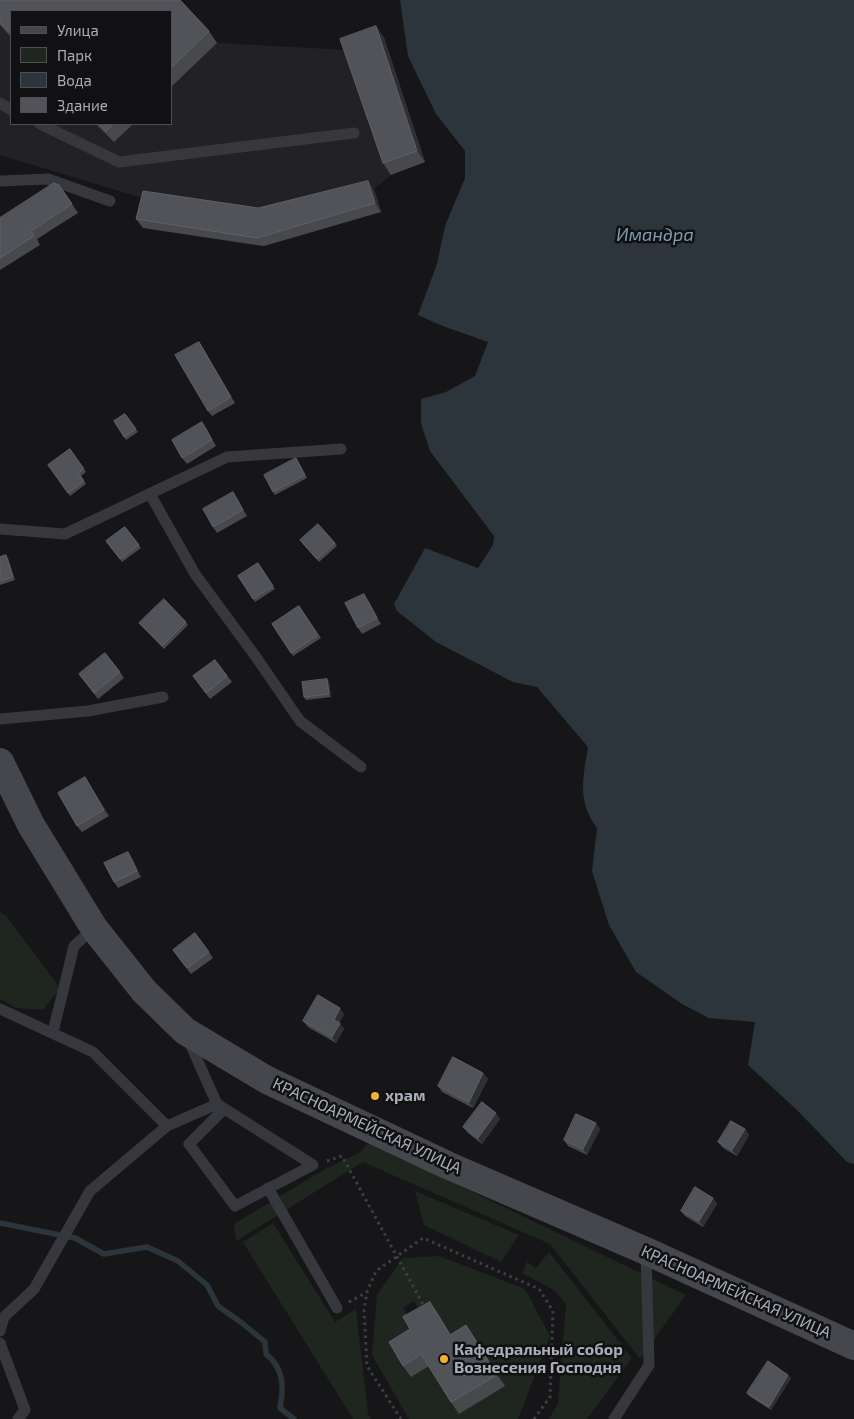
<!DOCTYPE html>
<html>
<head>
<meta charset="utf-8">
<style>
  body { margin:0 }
  #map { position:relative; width:854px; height:1419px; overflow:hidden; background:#161618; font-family:"Exo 2",sans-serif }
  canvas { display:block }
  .legend { position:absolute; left:10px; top:10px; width:162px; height:115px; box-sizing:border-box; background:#111113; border:1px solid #4d4f55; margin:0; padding:6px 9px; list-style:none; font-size:15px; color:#a8adb8 }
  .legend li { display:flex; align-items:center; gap:10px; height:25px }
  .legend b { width:25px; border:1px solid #4d4f55 }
</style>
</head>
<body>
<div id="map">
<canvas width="854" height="1419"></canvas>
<ul class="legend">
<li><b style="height:6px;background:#45474d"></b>Улица</li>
<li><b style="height:14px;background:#1e261f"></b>Парк</li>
<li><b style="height:14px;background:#2c353c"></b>Вода</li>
<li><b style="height:14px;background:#525359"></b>Здание</li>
</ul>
</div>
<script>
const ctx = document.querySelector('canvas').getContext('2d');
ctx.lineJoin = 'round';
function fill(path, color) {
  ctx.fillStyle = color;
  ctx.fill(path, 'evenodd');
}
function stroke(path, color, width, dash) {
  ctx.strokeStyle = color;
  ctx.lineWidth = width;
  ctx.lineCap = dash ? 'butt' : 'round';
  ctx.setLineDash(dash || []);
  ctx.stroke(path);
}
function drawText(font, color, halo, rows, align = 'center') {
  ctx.font = font + ' "Exo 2",sans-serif';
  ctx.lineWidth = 5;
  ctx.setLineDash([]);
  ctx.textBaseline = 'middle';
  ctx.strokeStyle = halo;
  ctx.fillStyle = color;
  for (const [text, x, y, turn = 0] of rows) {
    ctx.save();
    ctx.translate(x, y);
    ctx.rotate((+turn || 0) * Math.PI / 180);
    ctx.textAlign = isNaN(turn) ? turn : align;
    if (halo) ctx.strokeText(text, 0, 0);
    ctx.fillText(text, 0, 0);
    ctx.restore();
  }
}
fill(new Path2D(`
  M0,0H177L218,43L348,50L384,38L425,162L391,175L374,189L381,212L269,244L258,246L143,228L149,200L0,155ZM11,11H171V124H11Z`), '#222225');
fill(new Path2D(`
  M0,912L7,917L60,988L43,1010L16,1008L0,999Z
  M369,1142L686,1295L640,1359L550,1244L363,1162L236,1241L234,1224L325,1169L359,1153Z
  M415,1191L519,1235L501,1262L424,1225Z
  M273,1223L335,1322L356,1309L368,1414L371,1419H353L243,1242Z
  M549,1252L632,1358L587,1419H549L558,1403L566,1304L554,1290L522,1273L527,1262L536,1268Z
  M439,1256L525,1289L550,1336L518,1419H409L372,1355L377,1295L403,1258ZM414,1301L426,1320L458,1347L416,1374L410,1375L415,1327L403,1308Z`), '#1e261f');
fill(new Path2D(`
  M400,0H854V1164L847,1162L797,1110L748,1065L755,1022L709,1018L682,1004L636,972L609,925L592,871L597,828C577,801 583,778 588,747L537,687L513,682L436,642L397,611L394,604L425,548L478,568L493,545L494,536L430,451L421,423V399L446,392L475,376L488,342L440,325L418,315L437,264L445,226L465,178V151L436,114L408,56Z`), '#2c353c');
stroke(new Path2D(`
  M0,1223L75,1238L104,1254L147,1247L178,1261L207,1285L218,1306L242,1323L265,1342L266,1354C284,1368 284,1387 280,1408L294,1419`), '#2c353c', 5.5);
stroke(new Path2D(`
  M327,1161L342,1156L425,1308
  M349,1302L367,1292
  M401,1419L367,1366L364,1310L367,1292L376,1271L423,1238L539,1289L553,1311L550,1397L534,1419`), '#3d3f44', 3, [2.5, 4]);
stroke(new Path2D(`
  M0,103L11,110
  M40,124L119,162L354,133
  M0,181L48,179L110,201
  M150,494L195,574L256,657L300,721L361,767
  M0,529L65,534L227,457L341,449
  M0,719L88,711L163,697
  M0,1009L93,1052L167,1126
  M53,1032L74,946L94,928
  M188,1039L217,1104L313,1165L235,1206L189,1144L224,1109
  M268,1188L337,1308
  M0,1331L4,1317L34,1289L90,1191L167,1126L217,1104
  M0,1343L25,1410L18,1419
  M614,1419L649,1365L646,1253`), '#37383d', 11);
stroke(new Path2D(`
  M0,762L31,825L94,928L144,991L185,1031L267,1080L447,1165L646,1251L854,1346`), '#45474d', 28);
fill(new Path2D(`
  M0,0H180L209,31L217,43L171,87V11H11V37L0,25Z
  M376,26L384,38L425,162L391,175L383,163Z
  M96,124H133L114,142Z
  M374,190L381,212L264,246L143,228L136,219L258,208Z
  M65,193L78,213L37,239L40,245L0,270V218Z
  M199,342L235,403L212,416L208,411Z
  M125,414L138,432L126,440L114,421Z
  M206,428L216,446L187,464L182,458Z
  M70,449L86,472L81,476L86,484L70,496L48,465Z
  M296,458L307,478L275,495L273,492Z
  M237,498L247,516L217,533L213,527Z
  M125,527L141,548L122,562L106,541Z
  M302,543H335L337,546L319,562Z
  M0,557L8,558L15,580L0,585Z
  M258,563L275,589L255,602L238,576Z
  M368,600L381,624L362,634L358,628Z
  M299,606L321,638L293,656L272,624Z
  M186,622L188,625L164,649L139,623Z
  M215,660L232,682L210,699L193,676Z
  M120,672L124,678L98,699L79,674Z
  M327,679L329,682L331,697L306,700L304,697Z
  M85,777L109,816L82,832L77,826Z
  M132,858L141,877L118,888L114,882Z
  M209,952L213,958L191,974L177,956Z
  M344,1014L339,1023L344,1029L336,1043L308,1027L303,1021Z
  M483,1073L488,1079L473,1108L442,1092L438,1086Z
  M500,1119L482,1144L468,1133L463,1127Z
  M600,1129L587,1155L568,1146L564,1140Z
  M745,1129L749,1135L737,1156L723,1148L718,1142Z
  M713,1198L717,1204L703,1227L685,1216L681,1211Z
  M438,1313L451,1335L474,1337L505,1386L459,1414L451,1402L429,1366L411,1377L403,1366Z
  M791,1378L771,1410L749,1396L747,1393Z`), '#47494d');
fill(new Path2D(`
  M376,26L384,38L425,162L417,151Z
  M368,181L374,190L381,212L375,203Z
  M199,342L203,348L235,403L231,397Z
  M233,492L237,498L247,516L243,510Z
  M6,555L8,558L15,580L13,577Z
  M364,594L368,600L381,624L377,618Z
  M327,679L329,682L331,697L329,694Z
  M85,777L89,783L109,816L104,810Z
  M128,852L132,858L141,877L137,871Z
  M340,1008L344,1014L338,1026L334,1020Z
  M340,1023L344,1029L336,1043L332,1037Z
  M483,1073L488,1079L473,1108L469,1102Z
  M496,1113L500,1119L482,1144L478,1138Z
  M596,1123L600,1129L587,1155L583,1149Z
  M745,1129L749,1135L737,1156L732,1150Z
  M713,1198L717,1204L703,1227L699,1221Z
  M430,1302L438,1313L458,1347L450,1335Z
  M466,1325L474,1337L505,1386L497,1375Z
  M788,1375L791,1378L771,1410L769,1407Z`), '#2f3033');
const building = new Path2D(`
  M0,0H180L209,31L171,68V11H11V34L0,22Z
  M376,26L417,151L383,163L340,39Z
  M99,124H113L106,131Z
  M368,181L375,203L257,238L136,219L143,191L258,208Z
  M54,183L59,185L72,204L31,231L34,236L0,258V218Z
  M199,342L231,397L208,411L175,355Z
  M125,414L136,429L124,437L114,421Z
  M202,422L212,440L182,458L172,440Z
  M70,449L84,469L78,473L84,481L68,493L48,465Z
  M296,458L305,475L273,492L264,475Z
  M233,492L243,510L213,527L203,509Z
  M318,524L335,543L317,559L300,540Z
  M125,527L139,545L120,559L106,541Z
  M6,555L13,577L0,581V557Z
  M258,563L273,586L253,599L238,576Z
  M364,594L377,618L358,628L345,603Z
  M164,599L186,622L162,646L139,623Z
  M299,606L318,635L291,653L272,624Z
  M105,653L120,672L94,693L79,674Z
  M215,660L227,676L206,693L193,676Z
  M327,679L329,694L304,697L302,682Z
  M85,777L104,810L77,826L58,793Z
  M128,852L137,871L114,882L104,863Z
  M195,933L209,952L187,968L173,950Z
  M318,995L340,1008L334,1020L340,1023L332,1037L303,1021Z
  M453,1057L483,1073L469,1102L438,1086Z
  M482,1102L496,1113L478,1138L463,1127Z
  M576,1114L596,1123L583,1149L564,1140Z
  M731,1121L745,1129L732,1150L718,1142Z
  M695,1187L713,1198L699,1221L681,1211Z
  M430,1302L450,1335L466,1325L497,1375L451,1402L421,1354L403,1366L389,1342L410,1329L403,1317Z
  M768,1361L788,1375L769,1407L747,1393Z`);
fill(building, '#525359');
stroke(building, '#5f6168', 1);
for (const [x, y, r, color] of [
  [375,1096,5,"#f2b134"],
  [444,1359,5,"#f2b134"]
]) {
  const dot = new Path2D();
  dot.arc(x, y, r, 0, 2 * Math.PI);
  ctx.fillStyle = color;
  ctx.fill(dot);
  stroke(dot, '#111113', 2);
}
drawText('bold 16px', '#a8adb8', '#111113', [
  ["храм",385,1096],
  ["Кафедральный собор",454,1350],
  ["Вознесения Господня",454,1368]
], 'left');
drawText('16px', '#a8adb8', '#111113', [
  ["КРАСНОАРМЕЙСКАЯ УЛИЦА",367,1126,25],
  ["КРАСНОАРМЕЙСКАЯ УЛИЦА",736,1292,24]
]);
drawText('italic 18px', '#7f9bb3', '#111113', [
  ["Имандра",655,235]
]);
</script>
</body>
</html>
